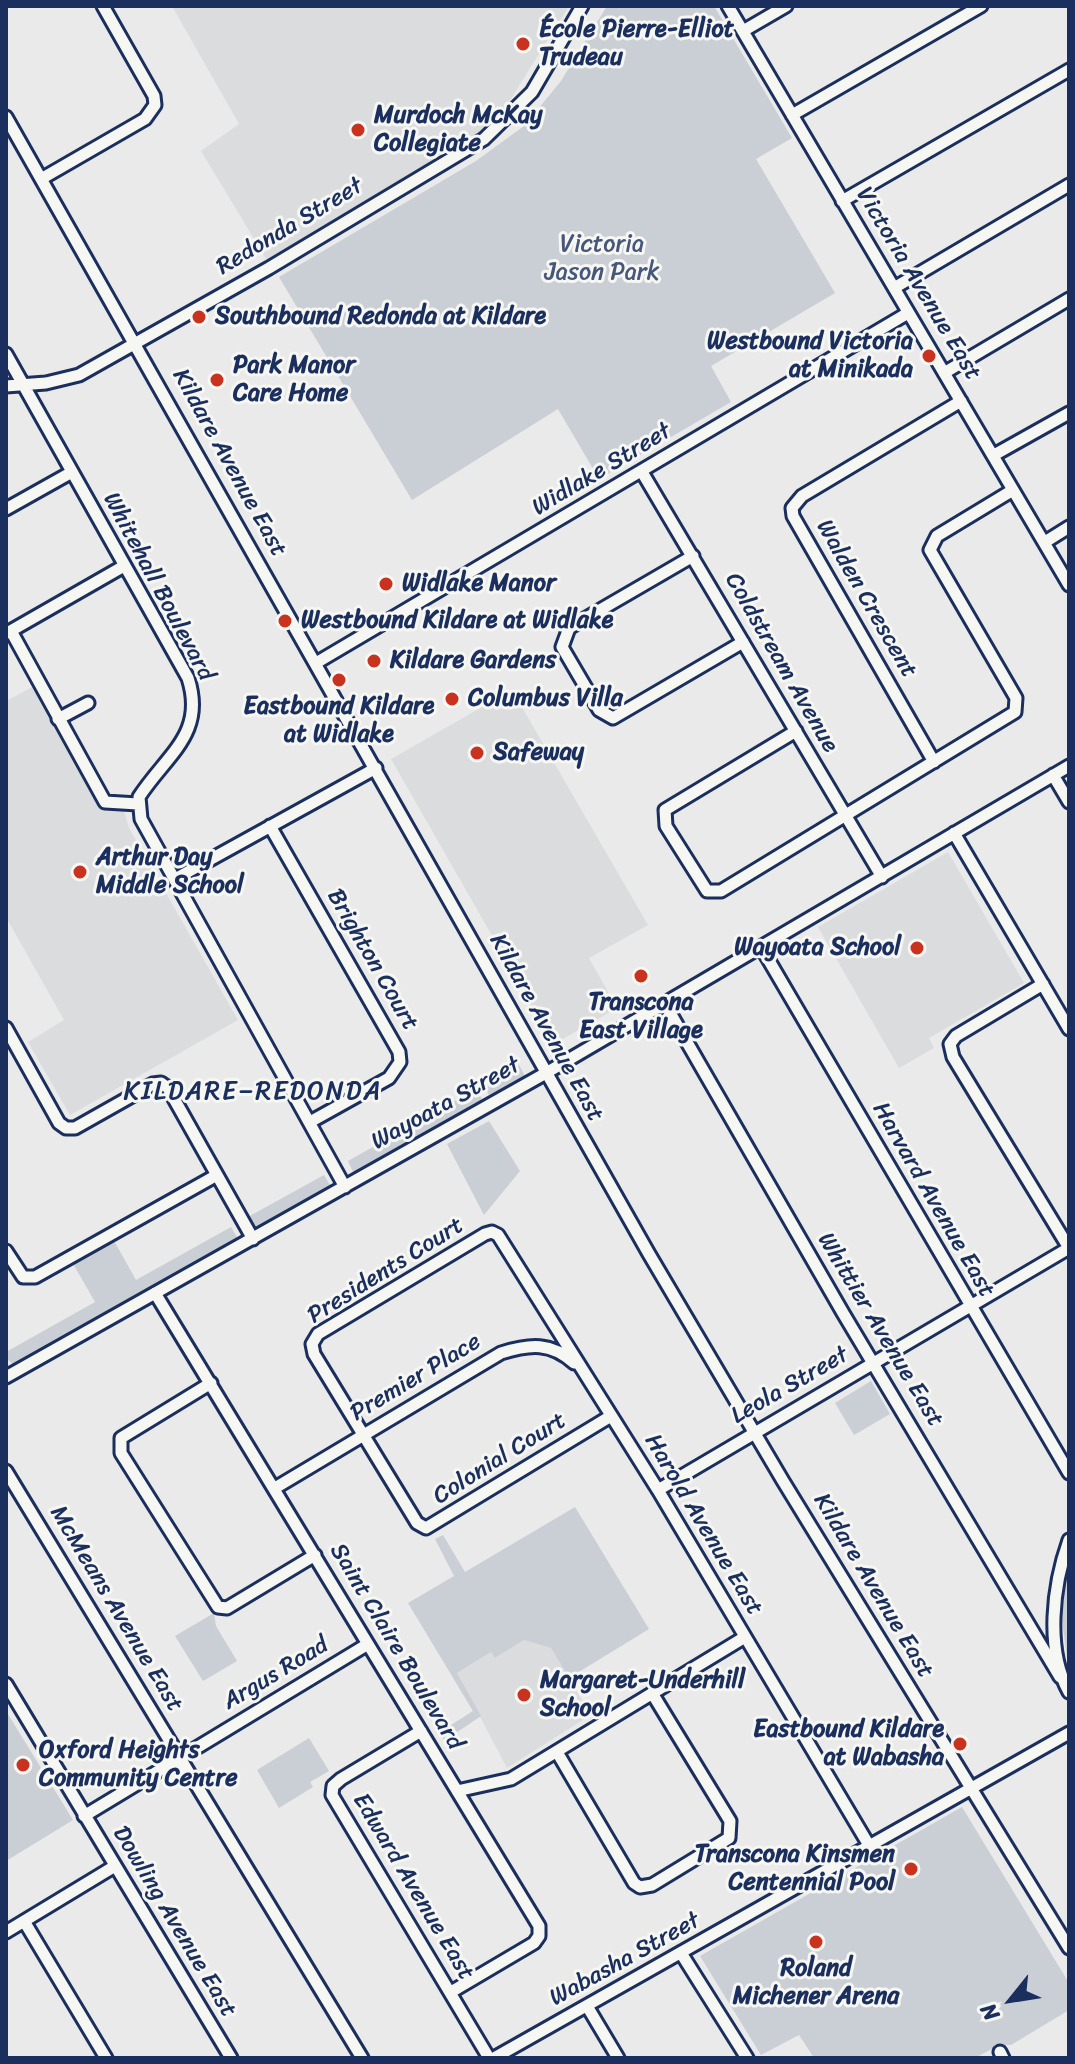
<!DOCTYPE html>
<html>
<head>
<meta charset="utf-8">
<style>
  body { margin:0 }
  #map { position:relative; width:1075px; height:2064px; overflow:hidden; background:#e9eae9; font-family:Sriracha,sans-serif }
  canvas { display:block }
  .frame { position:absolute; inset:0; border:8px solid #1b2f5e; pointer-events:none }
  .north { position:absolute; left:971px; top:1960px; width:80px; height:80px; -webkit-text-stroke:6px #f6f6f2; paint-order:stroke; rotate:240deg; font-size:22px; font-weight:700; line-height:32px; text-align:center; color:#1b2f5e }
  .north::after { content:''; display:block; margin:auto; width:28px; height:36px; background:#1b2f5e; clip-path:polygon(50% 0,100% 100%,50% 72%,0 100%) }
</style>
</head>
<body>
<div id="map">
<canvas width="1075" height="2064"></canvas>
<div class="frame"></div>
<div class="north">N</div>
</div>
<script>
const ctx = document.querySelector('canvas').getContext('2d');
ctx.lineJoin = 'round';
function fill(path, color) {
  ctx.fillStyle = color;
  ctx.fill(path, 'evenodd');
}
function stroke(path, color, width, dash) {
  ctx.strokeStyle = color;
  ctx.lineWidth = width;
  ctx.lineCap = dash ? 'butt' : 'round';
  ctx.setLineDash(dash || []);
  ctx.stroke(path);
}
function drawText(font, color, halo, rows, align = 'center') {
  ctx.font = font + ' Sriracha,sans-serif';
  ctx.lineWidth = 6;
  ctx.setLineDash([]);
  ctx.textBaseline = 'middle';
  ctx.strokeStyle = halo;
  ctx.fillStyle = color;
  for (const [text, x, y, turn = 0] of rows) {
    ctx.save();
    ctx.translate(x, y);
    ctx.rotate((+turn || 0) * Math.PI / 180);
    ctx.textAlign = isNaN(turn) ? turn : align;
    if (halo) ctx.strokeText(text, 0, 0);
    ctx.fillText(text, 0, 0);
    ctx.restore();
  }
}
fill(new Path2D(`
  M172,6H569L502,113L480,135L268,262L201,151L239,124Z
  M36,685L103,804L123,807L129,828L238,1020L70,1115L28,1042L64,1020L6,917V701Z
  M512,690L648,925L589,958L617,1008L554,1044L391,759Z
  M948,852L1024,983L929,1038L934,1048L899,1068L818,927Z
  M524,1640L551,1648L591,1715L507,1768L457,1673L491,1652L495,1658Z`), '#dadcde');
fill(new Path2D(`
  M607,6H714L792,138L756,159L835,293L711,366L731,402L599,479L558,409L412,500L279,277L476,161L524,126L561,81Z
  M519,1065L526,1078L489,1095L483,1085Z
  M476,1089L483,1101L354,1174L348,1161Z
  M489,1121L520,1171L484,1215L447,1144Z
  M324,1175L331,1187L255,1230L248,1217Z
  M231,1227L238,1239L14,1365L6,1358V1352L95,1302L72,1262L113,1239L136,1280Z
  M871,1381L890,1414L854,1435L835,1403Z
  M575,1507L649,1629L569,1678L551,1648L524,1640L495,1658L491,1652L457,1673L481,1716L444,1741L440,1732L473,1711L408,1603L454,1576L435,1539L443,1535L465,1572Z
  M1069,1559V1673L1060,1605Z
  M214,1613L216,1626L237,1661L203,1681L175,1636Z
  M6,1711L73,1820L6,1861Z
  M309,1738L329,1771L310,1782L313,1787L279,1808L257,1770Z
  M962,1807L1069,1983V2010L1011,2045H999L975,2058H814L799,2035L761,2055L700,1956Z`), '#caced5');
const minor = new Path2D(`
  M728,6L1069,585
  M743,31L786,6
  M792,115L981,6
  M6,117L649,1254L783,1481L1069,1948
  M41,179L145,119L155,105L154,96L103,6
  M842,201L1069,70
  M894,288L1069,185
  M6,354L188,678C206,734 167,754 139,797L141,819L345,1187
  M944,373L1069,299
  M6,386L46,383L79,375L269,268L484,139L532,92L582,6
  M994,455L1069,413
  M642,472L882,877
  M6,509L72,472
  M1045,542L1069,527
  M693,556L569,628L562,647L599,710L613,718L743,642
  M11,631L105,802L138,804
  M7,633L124,566
  M316,663L908,313
  M58,719L88,703
  M796,731L665,810L666,826L707,891H721L1015,712L1016,698L930,550L937,536L1013,490
  M934,762L793,516L792,508L802,496L961,401
  M1053,775L1069,802
  M270,826L399,1052L400,1062L389,1078L310,1122
  M954,833L1069,1029
  M175,879L376,768
  M761,947L1069,1473
  M1043,984L956,1036L950,1044L953,1057L1069,1248
  M665,1004L843,1313L1060,1677
  M6,1028L59,1123L66,1128H75L153,1084L161,1083L168,1088L253,1239
  M6,1251L23,1277H35L217,1175
  M155,1293L539,1926V1936L534,1943L451,1992
  M6,1377L546,1073L1069,766
  M211,1383L121,1438V1453L218,1607L227,1608L315,1555
  M611,1416L426,1528L417,1523L314,1354L312,1344L318,1334L485,1234L492,1232L498,1235L658,1490L870,1847
  M6,1471L362,2058
  M275,1488L501,1353C530,1344 551,1342 574,1363
  M658,1490L1069,1248
  M1069,1540C1053,1585 1045,1649 1069,1692
  M6,1684L231,2058
  M421,1731L341,1779L333,1786L332,1795L489,2058
  M557,1752L634,1883L640,1887L652,1885L729,1838L730,1821L652,1693
  M457,1791L511,1779L745,1637
  M84,1816L368,1644
  M24,1921L106,2058
  M6,1932L115,1866
  M681,1953L747,2058
  M587,2006L618,2058
  M1000,2052L1003,2058
  M494,2058L1069,1733`);
stroke(minor, '#1b2f5e', 17);
stroke(minor, '#f6f6f2', 11);
for (const [x, y, r, color] of [
  [523,44,8,"#c8321e"],
  [358,130,8,"#c8321e"],
  [199,317,8,"#c8321e"],
  [929,356,8,"#c8321e"],
  [217,380,8,"#c8321e"],
  [386,584,8,"#c8321e"],
  [285,621,8,"#c8321e"],
  [374,661,8,"#c8321e"],
  [339,680,8,"#c8321e"],
  [452,699,8,"#c8321e"],
  [477,753,8,"#c8321e"],
  [80,872,8,"#c8321e"],
  [917,948,8,"#c8321e"],
  [641,976,8,"#c8321e"],
  [524,1695,8,"#c8321e"],
  [960,1744,8,"#c8321e"],
  [23,1765,8,"#c8321e"],
  [911,1869,8,"#c8321e"],
  [816,1942,8,"#c8321e"]
]) {
  const dot = new Path2D();
  dot.arc(x, y, r, 0, 2 * Math.PI);
  ctx.fillStyle = color;
  ctx.fill(dot);
  stroke(dot, '#f6f6f2', 3);
}
drawText('bold 24px', '#1b2f5e', '#f6f6f2', [
  ["École Pierre-Elliot",539,30],
  ["Trudeau",539,58],
  ["Murdoch McKay",374,116],
  ["Collegiate",374,144],
  ["Southbound Redonda at Kildare",215,317],
  ["Westbound Victoria",913,342,"right"],
  ["at Minikada",913,370,"right"],
  ["Park Manor",233,366],
  ["Care Home",233,394],
  ["Widlake Manor",402,584],
  ["Westbound Kildare at Widlake",301,621],
  ["Kildare Gardens",390,661],
  ["Columbus Villa",468,699],
  ["Eastbound Kildare",339,707,"center"],
  ["at Widlake",339,735,"center"],
  ["Safeway",493,753],
  ["Arthur Day",96,858],
  ["Middle School",96,886],
  ["Wayoata School",901,948,"right"],
  ["Transcona",641,1003,"center"],
  ["East Village",641,1031,"center"],
  ["Margaret-Underhill",540,1681],
  ["School",540,1709],
  ["Eastbound Kildare",944,1730,"right"],
  ["at Wabasha",944,1758,"right"],
  ["Oxford Heights",39,1751],
  ["Community Centre",39,1779],
  ["Transcona Kinsmen",895,1855,"right"],
  ["Centennial Pool",895,1883,"right"],
  ["Roland",816,1969,"center"],
  ["Michener Arena",816,1997,"center"]
], 'left');
drawText('24px', '#1b2f5e', '#f6f6f2', [
  ["Redonda Street",290,227,-31],
  ["Victoria Avenue East",918,284,59],
  ["Kildare Avenue East",229,463,61],
  ["Widlake Street",602,470,-31],
  ["Whitehall Boulevard",158,587,62],
  ["Walden Crescent",866,599,60],
  ["Coldstream Avenue",781,663,60],
  ["Brighton Court",372,960,60],
  ["Kildare Avenue East",546,1028,61],
  ["Wayoata Street",446,1104,-29],
  ["Harvard Avenue East",933,1200,60],
  ["Presidents Court",386,1271,-32],
  ["Whittier Avenue East",880,1330,59],
  ["Premier Place",416,1378,-31],
  ["Leola Street",790,1386,-30],
  ["Colonial Court",500,1459,-32],
  ["Harold Avenue East",703,1525,59],
  ["Kildare Avenue East",873,1586,59],
  ["McMeans Avenue East",116,1609,59],
  ["Saint Claire Boulevard",396,1647,59],
  ["Argus Road",276,1674,-31],
  ["Edward Avenue East",413,1887,59],
  ["Dowling Avenue East",174,1922,59],
  ["Wabasha Street",625,1960,-29]
]);
drawText('24px', '#47577c', '#f6f6f2', [
  ["Victoria",602,245],
  ["Jason Park",602,273]
]);
ctx.letterSpacing = '2px';
drawText('26px', '#1b2f5e', '#f6f6f2', [
  ["KILDARE–REDONDA",253,1092]
]);
ctx.letterSpacing = '0px';
</script>
</body>
</html>
